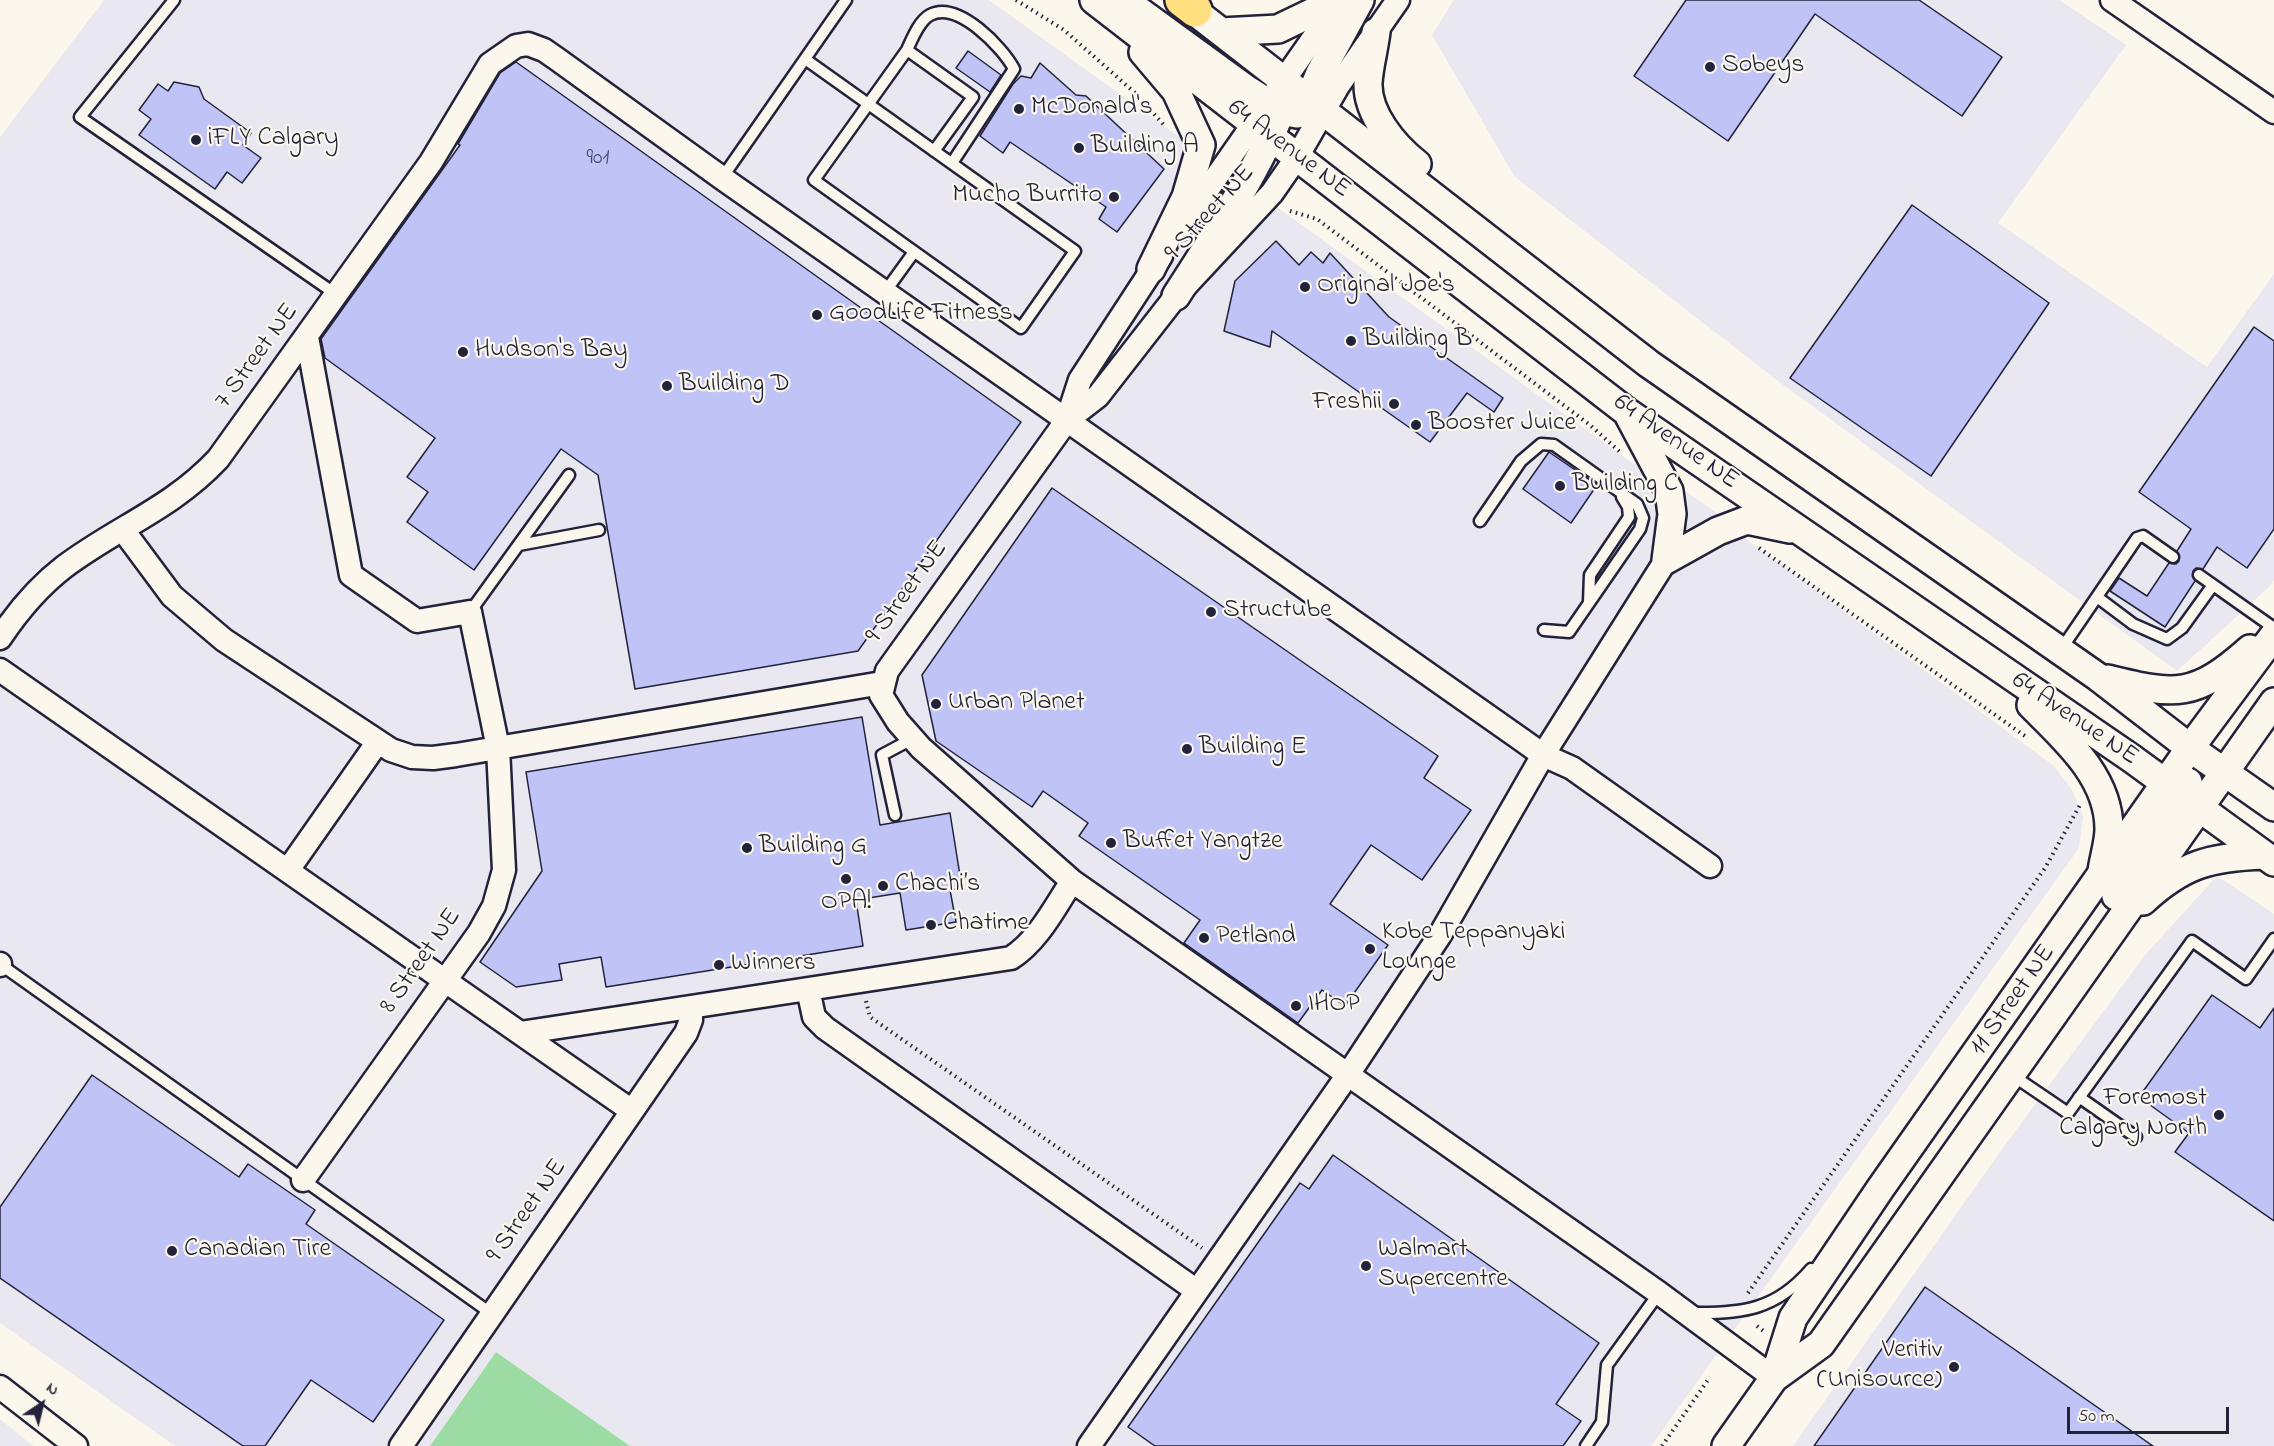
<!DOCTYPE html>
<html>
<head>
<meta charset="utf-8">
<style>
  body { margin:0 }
  #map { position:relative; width:2274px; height:1446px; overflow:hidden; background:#fbf7ec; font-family:"Indie Flower",sans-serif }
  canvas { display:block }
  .north { position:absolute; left:12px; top:1374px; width:60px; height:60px; -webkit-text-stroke:4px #fbf7ec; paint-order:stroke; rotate:35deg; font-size:16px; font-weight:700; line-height:24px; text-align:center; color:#22223b }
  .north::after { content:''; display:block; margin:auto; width:21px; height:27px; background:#22223b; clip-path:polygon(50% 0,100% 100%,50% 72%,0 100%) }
  .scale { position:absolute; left:2067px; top:1407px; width:162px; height:27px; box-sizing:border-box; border:3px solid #22223b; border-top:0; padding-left:8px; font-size:18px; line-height:21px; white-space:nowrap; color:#22223b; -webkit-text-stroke:4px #fbf7ec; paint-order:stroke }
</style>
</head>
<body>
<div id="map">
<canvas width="2274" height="1446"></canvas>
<div class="north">N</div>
<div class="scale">50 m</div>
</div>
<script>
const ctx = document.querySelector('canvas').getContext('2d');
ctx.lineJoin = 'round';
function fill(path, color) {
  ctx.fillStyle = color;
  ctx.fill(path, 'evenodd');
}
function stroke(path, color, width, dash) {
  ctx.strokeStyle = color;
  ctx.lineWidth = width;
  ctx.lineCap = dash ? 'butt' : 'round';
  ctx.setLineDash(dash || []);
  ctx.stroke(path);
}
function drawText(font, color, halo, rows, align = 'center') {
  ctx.font = font + ' "Indie Flower",sans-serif';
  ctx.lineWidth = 4.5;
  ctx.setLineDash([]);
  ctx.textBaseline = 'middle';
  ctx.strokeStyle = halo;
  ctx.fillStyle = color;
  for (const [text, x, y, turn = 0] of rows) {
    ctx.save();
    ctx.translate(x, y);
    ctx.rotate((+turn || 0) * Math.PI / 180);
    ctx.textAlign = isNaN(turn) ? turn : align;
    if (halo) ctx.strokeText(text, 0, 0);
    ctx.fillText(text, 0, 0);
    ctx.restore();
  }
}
fill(new Path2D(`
  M104,0H989L1631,462L1682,489L1717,513L1746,539L2054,766L2072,790L2083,816L2079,848L1651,1446H630L496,1352L430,1446H175L0,1323V137Z
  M1454,0H2059L2126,45L1998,223L2207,367L2274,274V580L2271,585L2177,671L1782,384L1515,177L1432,35Z
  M2217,876L2274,914V1446H1793L2000,1152L2145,955Z
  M0,1419L33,1446H0Z`), '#e9e7ef');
fill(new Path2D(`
  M496,1352L630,1446H430Z`), '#9cdba3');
const building = new Path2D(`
  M1686,0H1919L2002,57L1962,116L1815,14L1728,141L1634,76Z
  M968,51L1001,75L990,92L956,68Z
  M516,62L1021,422L858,651L635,689L598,475L561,449L474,570L407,522L428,492L407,477L435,438L325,358L321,339L460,145L458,144L500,73Z
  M1040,63L1076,95L1086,96L1164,169L1117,232L1099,219L1106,207L1010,142L1003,153L980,136L1013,84L1021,76L1031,78Z
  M174,82L199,87L204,99L251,133L243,145L261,158L242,183L227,172L215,189L139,135L151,119L139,110L158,84L168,91Z
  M1912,205L2049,303L1931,476L1790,378Z
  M1276,241L1299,265L1311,252L1323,263L1330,253L1389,317L1503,398L1494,412L1467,393L1430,442L1272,331L1270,347L1224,331L1235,281Z
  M2254,327L2274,341V529L2247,568L2217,547L2203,569L2196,568L2193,571L2195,581L2165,627L2110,591L2119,578L2147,596L2169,563L2176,564L2179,561L2177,551L2191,529L2139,492Z
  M1549,452L1597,485L1571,523L1523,489Z
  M1052,488L1438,756L1424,778L1471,810L1422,880L1371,845L1330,904L1388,945L1345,1006L1322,990L1298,1023L1184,943L1200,920L1079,836L1088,823L1043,791L1032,807L936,741L922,675Z
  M862,717L880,825L950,813L962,888L950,890L956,922L906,930L900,893L856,900L863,946L606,987L601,957L559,964L562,980L516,987L480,962L542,871L526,772Z
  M2212,995L2260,1028L2274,1008V1221L2175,1152L2189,1133L2139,1097Z
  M92,1075L239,1177L248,1164L315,1210L306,1224L444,1320L373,1422L311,1380L265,1446H243L0,1278V1207Z
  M1333,1155L1599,1343L1556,1404L1581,1421L1563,1446H1155L1128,1427L1300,1183L1309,1189Z
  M1925,1287L2153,1446H1814Z`);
fill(building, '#c0c3f5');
stroke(building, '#22223b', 1.5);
const service = new Path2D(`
  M174,0L80,117L337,295
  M907,50C912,39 919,21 930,15C958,0 1003,48 1014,69L952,163
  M805,59C895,123 985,187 1075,251L1021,328L814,180L907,50L973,97L934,151
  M722,178L846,0
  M885,292L914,252
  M1480,521L1521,461L1541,444L1554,445L1637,504L1643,518L1640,529L1569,632L1544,630
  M519,545L599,530
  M2199,575L2274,628
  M2097,597L2133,624L2167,639L2182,628L2213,585
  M1589,602L1590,575L1629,517L1628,507L1622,497
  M470,612L569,475
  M2060,651L2137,538L2143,536L2173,557
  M895,815L882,755L912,739
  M0,964L492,1314
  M2012,1075L2068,1113L2192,941L2246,979L2274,939
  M2079,1097L2136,1137
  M1691,1313C1742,1314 1776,1310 1811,1269
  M1586,1446L1602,1422L1607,1365L1659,1293`);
const minor = new Path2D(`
  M1398,0L1338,86L1297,157L1272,193L1176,296L1098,396L1067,420L887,671L881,695L898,722L921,748L1072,881L1659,1293L1774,1378
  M2112,0L2274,112
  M1180,229L1340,0
  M1067,420L1080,380L1161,256
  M123,530L172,596L224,640L391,750L412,757L433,758L456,755L882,683
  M0,638C18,611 38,587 64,567C117,527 171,509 218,459L431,162L490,64L516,46L528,44L544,50L557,59L722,178L1522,740L1543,755L1572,768L1710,866
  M0,670L520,1033L1011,958C1038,941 1055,907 1072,881
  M288,870L377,743
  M0,965V964
  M808,989L814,1017L825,1028L1197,1291
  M520,1033L632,1111
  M303,1180L479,933L494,906L504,870L498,748L470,612L417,621L351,575L307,337
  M0,1387L76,1446
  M401,1446L686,1033L691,1020V1007
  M1089,1446L1347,1076L1440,935L1543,755L1666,560`);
const tertiary = new Path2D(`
  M1094,0L1627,412L2131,758L2274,862
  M1124,0L1246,89L1281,111L1297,114
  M1180,0L1649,364L2098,677L2190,748L2274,807
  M1221,32L1278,29L1338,0
  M1376,32C1374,49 1369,66 1368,83C1367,114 1394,146 1417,164
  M1143,52L1176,91L1201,145L1186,197L1151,269
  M1303,113L1320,73L1360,0
  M1176,296C1200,258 1293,120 1286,81
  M1629,416L1669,491L1672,514L1666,560
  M1666,560L1718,531L1747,520L1790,529
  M2108,679C2176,696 2195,698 2250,649
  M2031,705C2065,739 2109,777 2109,829C2109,842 2104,857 2102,871
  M2116,896L2188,782
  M2143,901C2183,864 2210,857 2264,855
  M1774,1378L1821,1344L2274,702
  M1726,1446L1774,1378L1793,1318L1880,1189L2190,748L2274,635`);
const motorway = new Path2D(`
  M1182,0L1195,10`);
stroke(service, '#22223b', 15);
stroke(minor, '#22223b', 27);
stroke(tertiary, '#22223b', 32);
stroke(motorway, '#22223b', 38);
stroke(new Path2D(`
  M1016,0L1064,30L1134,92L1164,125
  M1290,211L1317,219L1590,425L1620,452
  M1759,548L2025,736
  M866,1001L870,1017L1202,1248
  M1748,1293L2045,868L2081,803
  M1757,1326L1766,1333
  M1662,1446L1710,1377`), '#22223b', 4, [1.5, 4.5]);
stroke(service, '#fbf7ec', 10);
stroke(minor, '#fbf7ec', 22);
stroke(tertiary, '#fbf7ec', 27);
stroke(motorway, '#ffdf80', 33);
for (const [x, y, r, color] of [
  [1710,67,6,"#22223b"],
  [1019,109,6,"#22223b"],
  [196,140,6,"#22223b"],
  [1079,148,6,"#22223b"],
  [1114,197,6,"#22223b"],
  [1305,287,6,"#22223b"],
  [817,315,6,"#22223b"],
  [1351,341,6,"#22223b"],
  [463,352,6,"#22223b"],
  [667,386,6,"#22223b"],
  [1394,404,6,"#22223b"],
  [1416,425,6,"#22223b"],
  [1560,486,6,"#22223b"],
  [1211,612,6,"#22223b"],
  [936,704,6,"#22223b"],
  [1187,749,6,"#22223b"],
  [1111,843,6,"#22223b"],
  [747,848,6,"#22223b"],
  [846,879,6,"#22223b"],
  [883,886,6,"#22223b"],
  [931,925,6,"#22223b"],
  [1204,938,6,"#22223b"],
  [1370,949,6,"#22223b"],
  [719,965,6,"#22223b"],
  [1296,1006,6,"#22223b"],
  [2219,1115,6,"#22223b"],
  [172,1251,6,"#22223b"],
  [1366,1266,6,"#22223b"],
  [1954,1367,6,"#22223b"]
]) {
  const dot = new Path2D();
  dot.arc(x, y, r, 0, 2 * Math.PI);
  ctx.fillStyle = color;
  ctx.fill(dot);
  stroke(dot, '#fbf7ec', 2);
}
drawText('22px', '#4a4a6a', null, [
  ["901",598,159]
]);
drawText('26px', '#22223b', '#fbf7ec', [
  ["Sobeys",1722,67],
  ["McDonald's",1031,109],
  ["iFLY Calgary",208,140],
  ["Building A",1091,148],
  ["Mucho Burrito",1102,197,"right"],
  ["Original Joe's",1317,287],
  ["GoodLife Fitness",829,315],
  ["Building B",1363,341],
  ["Hudson's Bay",475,352],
  ["Building D",679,386],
  ["Freshii",1382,404,"right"],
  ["Booster Juice",1428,425],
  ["Building C",1572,486],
  ["Structube",1223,612],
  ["Urban Planet",948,704],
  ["Building E",1199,749],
  ["Buffet Yangtze",1123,843],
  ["Building G",759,848],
  ["Chachi’s",895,886],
  ["OPA!",846,904,"center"],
  ["Chatime",943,925],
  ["Kobe Teppanyaki",1382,934],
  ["Lounge",1382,964],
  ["Petland",1216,938],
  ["Winners",731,965],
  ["IHOP",1308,1006],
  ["Foremost",2207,1100,"right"],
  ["Calgary North",2207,1130,"right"],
  ["Canadian Tire",184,1251],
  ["Walmart",1378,1251],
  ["Supercentre",1378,1281],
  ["Veritiv",1942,1352,"right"],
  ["(Unisource)",1942,1382,"right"]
], 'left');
drawText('26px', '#22223b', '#fbf7ec', [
  ["64 Avenue NE",1288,150,37],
  ["9 Street NE",1211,214,-48],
  ["7 Street NE",258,357,-54],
  ["64 Avenue NE",1675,443,35],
  ["9 Street NE",908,593,-54],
  ["64 Avenue NE",2074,720,34],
  ["8 Street NE",422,962,-55],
  ["11 Street NE",2014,1001,-55],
  ["9 Street NE",528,1212,-55]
]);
</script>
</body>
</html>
